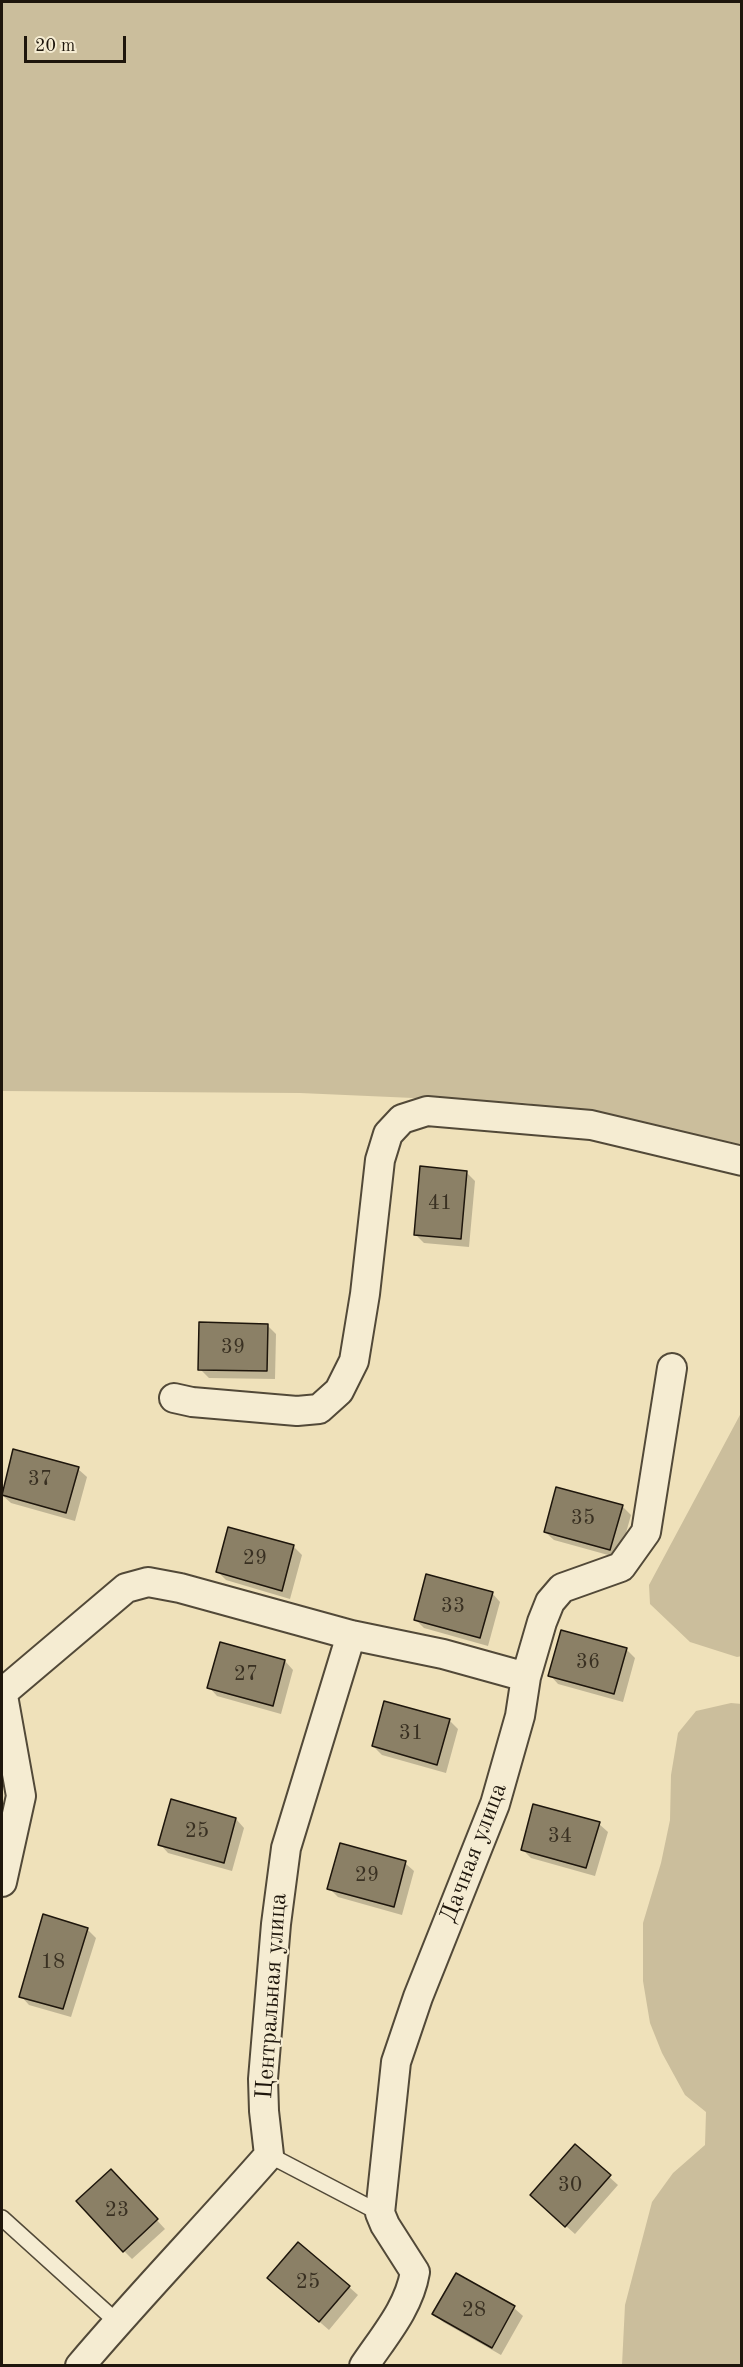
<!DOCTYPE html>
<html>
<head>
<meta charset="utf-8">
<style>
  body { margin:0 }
  #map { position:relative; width:743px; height:2367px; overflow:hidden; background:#efe1ba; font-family:"Old Standard TT",serif }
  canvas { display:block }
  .frame { position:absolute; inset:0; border:3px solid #1e160c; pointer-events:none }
  .scale { position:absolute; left:24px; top:36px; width:102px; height:27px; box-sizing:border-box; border:3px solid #1e160c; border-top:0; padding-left:8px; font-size:18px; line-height:21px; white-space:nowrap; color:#1e160c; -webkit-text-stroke:4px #f5ecd2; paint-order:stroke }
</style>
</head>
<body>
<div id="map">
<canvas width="743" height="2367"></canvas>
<div class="frame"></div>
<div class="scale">20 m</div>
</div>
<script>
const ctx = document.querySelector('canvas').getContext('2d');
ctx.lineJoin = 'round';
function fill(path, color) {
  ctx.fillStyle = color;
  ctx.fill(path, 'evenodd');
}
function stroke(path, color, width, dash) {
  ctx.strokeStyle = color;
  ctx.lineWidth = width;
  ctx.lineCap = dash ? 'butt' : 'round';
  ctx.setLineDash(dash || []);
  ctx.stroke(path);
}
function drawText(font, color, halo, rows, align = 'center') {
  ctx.font = font + ' "Old Standard TT",serif';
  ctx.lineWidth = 4.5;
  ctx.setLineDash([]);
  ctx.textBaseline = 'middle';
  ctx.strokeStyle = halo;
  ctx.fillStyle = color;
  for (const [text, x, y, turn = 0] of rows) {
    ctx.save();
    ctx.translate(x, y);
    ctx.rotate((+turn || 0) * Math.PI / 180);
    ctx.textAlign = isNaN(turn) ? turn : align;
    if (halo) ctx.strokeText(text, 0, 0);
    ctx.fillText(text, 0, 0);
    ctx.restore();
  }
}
fill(new Path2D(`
  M2,2H741V1149L527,1103L300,1093L2,1091Z
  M741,1413L742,1656L737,1657L690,1642L650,1604L649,1585Z
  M731,1703L742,1704L741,2365H622L625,2305L652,2202L673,2173L705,2145L706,2112L685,2095L662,2053L650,2023L643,1981V1923L661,1863L670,1820L671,1775L678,1733L696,1711Z`), '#cbbe9c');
fill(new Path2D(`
  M466,1172L475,1181L469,1247L424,1243L415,1234Z
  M267,1325L276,1334L275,1379L209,1378L200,1369Z
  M14,1451L78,1469L87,1477L75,1521L11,1503L2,1495Z
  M622,1506L631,1515L619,1558L554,1540L545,1532Z
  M293,1546L302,1555L290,1599L226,1580L218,1572Z
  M492,1593L500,1602L488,1646L424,1628L415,1619Z
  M626,1649L635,1658L623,1702L558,1684L550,1675Z
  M285,1661L293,1670L281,1714L217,1696L209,1687Z
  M449,1720L458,1729L446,1773L382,1755L373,1746Z
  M236,1819L244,1828L232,1871L168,1853L160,1844Z
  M599,1824L608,1832L595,1876L531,1858L522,1849Z
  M405,1863L414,1871L402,1915L338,1897L329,1888Z
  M87,1929L96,1938L71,2017L29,2005L21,1996Z
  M575,2146L618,2185L575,2234L540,2203Z
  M120,2180L165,2229L132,2259L124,2251Z
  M456,2275L514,2308L523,2316L501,2355L443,2322L434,2314Z
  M278,2286L349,2287L358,2295L329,2330Z`), '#0003');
const building = new Path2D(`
  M420,1166L467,1171L461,1239L414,1235Z
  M199,1322L268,1324L267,1371L198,1370Z
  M13,1449L79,1467L66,1513L2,1495Z
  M556,1487L623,1505L610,1550L544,1532Z
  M228,1527L294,1545L282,1591L216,1572Z
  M426,1574L493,1592L480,1638L414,1620Z
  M561,1630L627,1648L614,1694L548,1676Z
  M220,1642L285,1660L273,1706L207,1688Z
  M384,1701L450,1719L437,1765L372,1746Z
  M171,1799L236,1818L224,1863L158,1845Z
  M533,1804L600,1822L586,1868L521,1850Z
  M340,1843L406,1861L394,1907L327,1889Z
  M43,1914L88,1928L63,2009L19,1997Z
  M575,2144L611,2175L565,2227L530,2195Z
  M111,2169L158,2219L123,2252L76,2201Z
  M298,2242L350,2286L319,2322L267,2278Z
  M456,2273L515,2306L492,2348L432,2314Z`);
fill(building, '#8b8066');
stroke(building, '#1e160c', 1.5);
const lane = new Path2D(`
  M269,2155L380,2213
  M2,2218L117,2322`);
const street = new Path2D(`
  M174,1398L192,1402L297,1411L319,1409L339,1391L354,1361L365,1294L380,1160L388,1134L402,1119L427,1111L591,1125L742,1161
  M2,1690L21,1796L2,1882
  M2,1693L126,1588L148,1582L180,1588L351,1635L443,1654L526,1677
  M80,2366C141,2294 207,2226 269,2155L264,2111L263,2079L276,1924L286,1848L351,1635
  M364,2366C384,2336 409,2308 415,2272L385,2225L380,2213L396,2062L418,1997L495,1804L520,1716L526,1677L542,1622L550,1602L562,1588L621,1567L646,1532L672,1368`);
stroke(lane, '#524938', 18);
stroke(street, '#524938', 32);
stroke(lane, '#f5ecd2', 15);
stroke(street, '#f5ecd2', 28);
drawText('21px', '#393022', null, [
  ["41",440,1203],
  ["39",233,1347],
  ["37",40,1479],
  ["35",583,1518],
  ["29",255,1558],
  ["33",453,1606],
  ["36",588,1662],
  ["27",246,1674],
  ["31",411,1733],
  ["25",197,1831],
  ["34",560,1836],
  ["29",367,1875],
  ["18",53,1962],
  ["30",570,2185],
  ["23",117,2210],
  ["25",308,2282],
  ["28",474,2310]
]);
drawText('24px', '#1e160c', '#f5ecd2', [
  ["Дачная улица",474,1853,-69],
  ["Центральная улица",272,1996,-86]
]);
</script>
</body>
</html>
